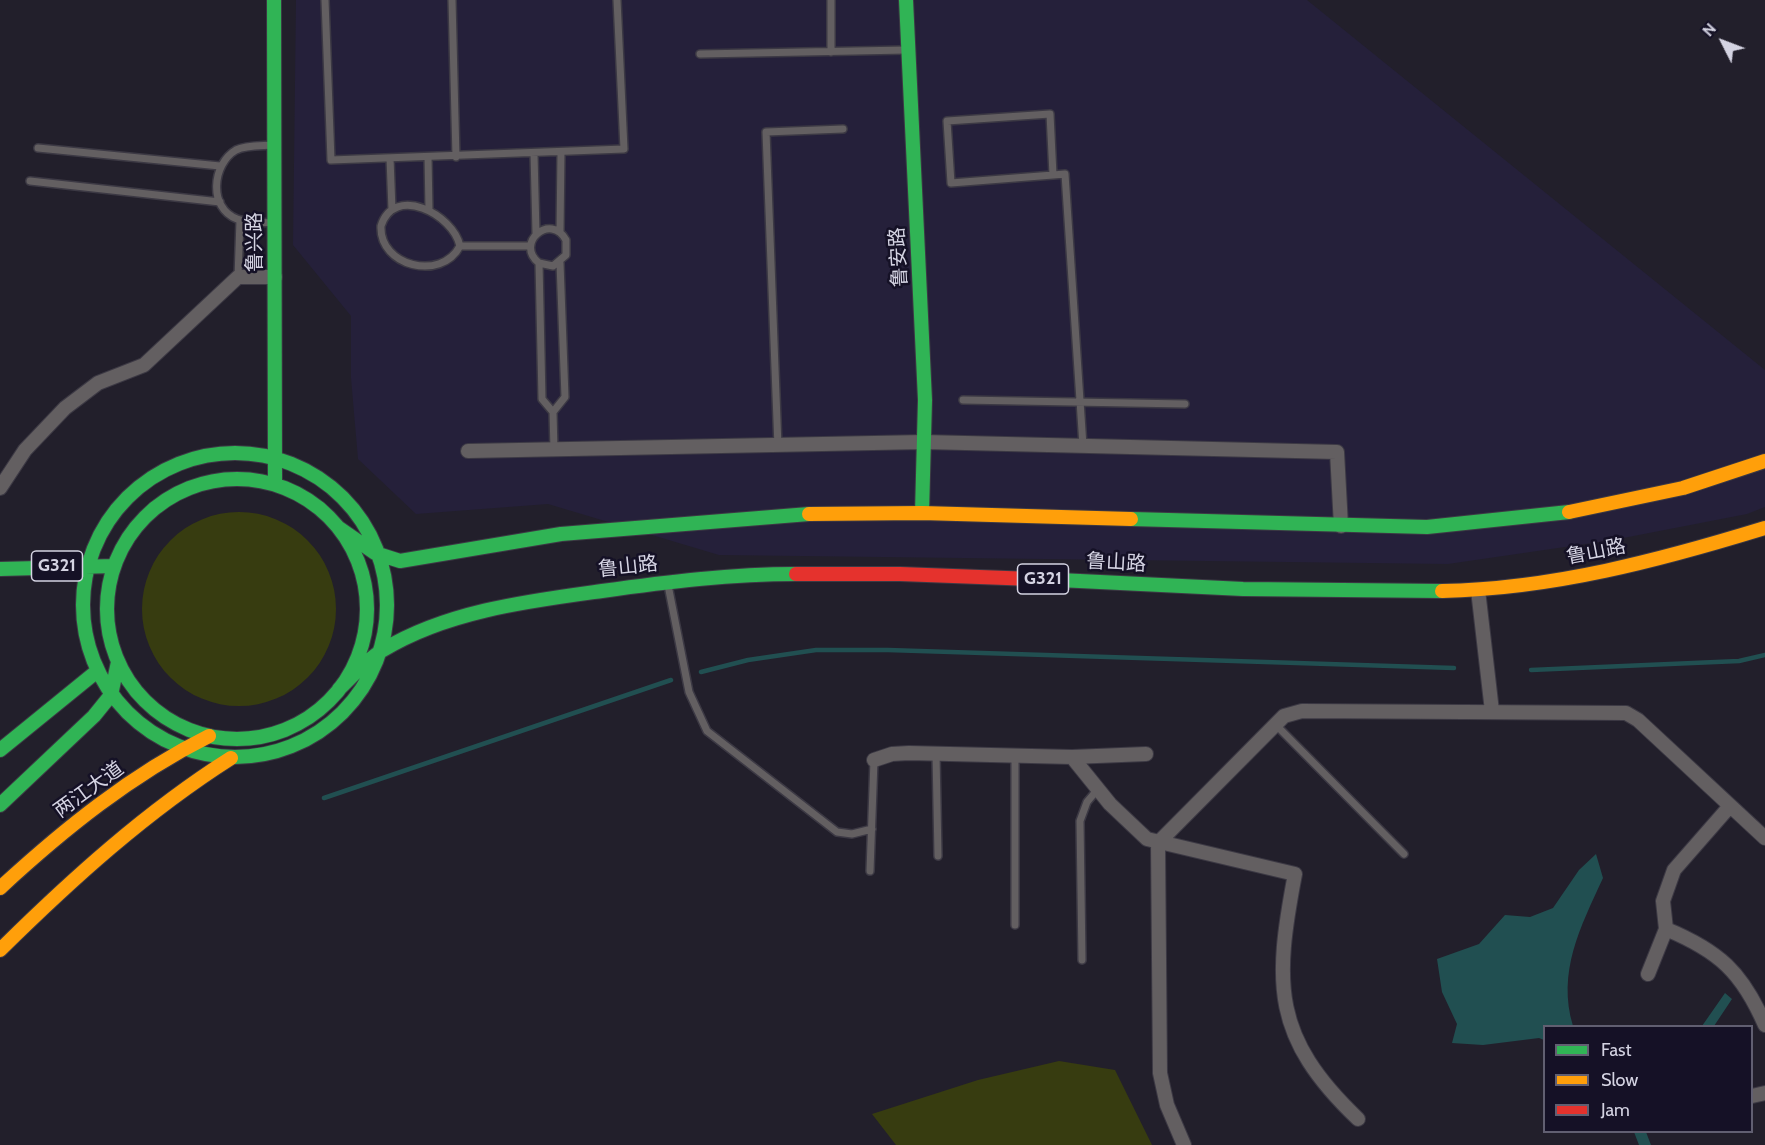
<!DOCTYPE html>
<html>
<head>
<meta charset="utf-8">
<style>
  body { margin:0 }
  #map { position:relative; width:1765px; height:1145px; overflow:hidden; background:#221f2b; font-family:Cabin,sans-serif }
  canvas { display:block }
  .legend { position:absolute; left:1543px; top:1025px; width:210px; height:108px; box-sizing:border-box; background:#151126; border:2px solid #615f71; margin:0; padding:8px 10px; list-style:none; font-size:18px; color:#d4d3e2 }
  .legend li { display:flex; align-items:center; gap:12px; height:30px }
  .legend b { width:30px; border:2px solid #615f71 }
  .north { position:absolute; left:1693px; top:12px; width:60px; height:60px; -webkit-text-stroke:4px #151126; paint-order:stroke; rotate:312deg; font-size:16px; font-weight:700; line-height:24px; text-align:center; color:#d4d3e2 }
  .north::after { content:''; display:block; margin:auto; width:21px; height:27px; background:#d4d3e2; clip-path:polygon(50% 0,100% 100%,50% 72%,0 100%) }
</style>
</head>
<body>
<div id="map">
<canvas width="1765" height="1145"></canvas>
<ul class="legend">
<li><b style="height:8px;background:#30b455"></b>Fast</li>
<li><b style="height:8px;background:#ff9f0a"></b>Slow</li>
<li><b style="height:8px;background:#e5322d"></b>Jam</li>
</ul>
<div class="north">N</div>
</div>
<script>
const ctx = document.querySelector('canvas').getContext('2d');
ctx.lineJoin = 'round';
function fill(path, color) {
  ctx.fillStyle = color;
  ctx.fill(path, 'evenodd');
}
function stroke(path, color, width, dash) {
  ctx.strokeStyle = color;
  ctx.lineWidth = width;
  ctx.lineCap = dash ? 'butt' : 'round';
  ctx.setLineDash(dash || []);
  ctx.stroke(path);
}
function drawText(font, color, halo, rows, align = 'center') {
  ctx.font = font + ' Cabin,"Noto Sans SC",sans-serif';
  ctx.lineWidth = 5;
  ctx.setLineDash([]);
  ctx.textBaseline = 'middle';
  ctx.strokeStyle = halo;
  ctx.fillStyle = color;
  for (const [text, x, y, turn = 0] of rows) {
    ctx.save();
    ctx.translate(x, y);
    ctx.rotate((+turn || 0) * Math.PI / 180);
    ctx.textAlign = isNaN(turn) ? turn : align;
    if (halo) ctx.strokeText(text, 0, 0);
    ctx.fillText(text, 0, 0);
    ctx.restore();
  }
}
fill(new Path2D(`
  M296,0H1307L1765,370V507L1747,514L1613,540L1448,564L719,555L548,504L416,514L358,459L351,378V316L293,245Z`), '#25203a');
fill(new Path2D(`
  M142 609a97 97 0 1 1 194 0a97 97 0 1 1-194 0Z
  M1059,1061L1115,1070L1152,1145H896L872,1114L978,1080Z`), '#373c10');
fill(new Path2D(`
  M1596,854L1603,878C1580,928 1557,972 1573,1026H1544V1040L1539,1038L1483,1045L1452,1043L1457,1024L1442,992L1437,959L1479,944L1505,915L1530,917L1553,908L1579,870Z
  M1725,993L1732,999L1714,1026H1702Z
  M1634,1132H1646L1651,1145H1639Z`), '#214f51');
stroke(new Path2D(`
  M1531,670L1739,661L1765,655
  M701,672L748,660L816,650H888L1454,668
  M324,798L671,680`), '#214f51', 4.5);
const lane = new Path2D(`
  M325,0L331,160L624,149L617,0
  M452,0L456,157
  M831,0V52
  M700,54L906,50
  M273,145C262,146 246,145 236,150C212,164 208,208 237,219C248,223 263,222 275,223
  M38,148L220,166
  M534,154L536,233
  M428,157L429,209
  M390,158L392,210
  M1053,175L1050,114L947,121L951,183L1053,175L1065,174L1083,446
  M30,181L220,202
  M560,232L561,152
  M460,246C441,282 379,266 381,226C394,184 453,214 460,246H530
  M539,263L553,266L566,255V240C551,212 514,243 539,263L542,399L553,412
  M238,277L240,220
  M963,400L1185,404
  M778,447L766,132L843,129
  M554,450L553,412L565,397L560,263
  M668,585L689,692L707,731L837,832L852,834L872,829
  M1275,724L1404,854
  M936,754L938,856
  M1015,755V925
  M870,871L874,760
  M1082,960L1080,821L1087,802L1098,789`);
const street = new Path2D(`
  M468,451L924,442L1337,452L1341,526
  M0,488L25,450L65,408L98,383L144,365L238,277H275
  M1478,590L1492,711
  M1072,757L1110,804L1147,839L1295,874C1274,984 1272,1037 1358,1119
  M874,760L892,754L909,753L1072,757L1146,754
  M1666,929C1719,951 1742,972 1765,1025
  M1648,974L1666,929L1663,901L1674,870L1730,806
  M1752,1096L1765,1093
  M1184,1145L1167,1105L1160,1073L1158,843L1284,716L1302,711L1626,713L1638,720L1765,838`);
const fast = new Path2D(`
  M274,0L275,484
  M906,0L925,400L922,513
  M83 605a152 152 0 1 1 304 0a152 152 0 1 1-304 0Z
  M107 609a130 130 0 1 1 260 0a130 130 0 1 1-260 0Z
  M1131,519L1427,527L1569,512
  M339,528L375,553L400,561L561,534L809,514
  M0,569L114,566
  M1059,580L1243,589L1442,591
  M339,689C353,676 366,660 383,650C447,611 529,601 602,591C666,582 731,574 796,574
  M0,750L96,672
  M0,805L94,716L111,695L118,662`);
const slow = new Path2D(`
  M1569,512L1683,488L1765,461
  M809,514L922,513L1131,519
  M1442,591C1552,589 1661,560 1765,528
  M0,888C64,829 131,775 209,736
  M0,950C72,879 146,812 231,758`);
const jam = new Path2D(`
  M796,574H900L1059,580`);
stroke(lane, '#3c3944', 10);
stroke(street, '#3c3944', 16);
stroke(fast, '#3c3944', 16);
stroke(slow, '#3c3944', 16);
stroke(jam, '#3c3944', 16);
stroke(lane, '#635f61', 7);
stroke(street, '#635f61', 14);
stroke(fast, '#30b455', 14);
stroke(slow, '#ff9f0a', 14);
stroke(jam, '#e5322d', 14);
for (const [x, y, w] of [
  [57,566,51],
  [1043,579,51]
]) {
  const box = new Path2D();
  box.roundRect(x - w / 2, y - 15, w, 30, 4.5);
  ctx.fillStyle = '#151126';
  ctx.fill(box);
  stroke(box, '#d4d3e2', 1.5);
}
drawText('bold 18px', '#d4d3e2', null, [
  ["G321",57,566],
  ["G321",1043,579]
]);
drawText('20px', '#d4d3e2', '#151126', [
  ["鲁兴路",255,242,-90],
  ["鲁安路",899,257,-93],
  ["鲁山路",1596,552,-11],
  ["鲁山路",1116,563,3],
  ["鲁山路",628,567,-6],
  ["两江大道",89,790,-36]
]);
</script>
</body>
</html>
